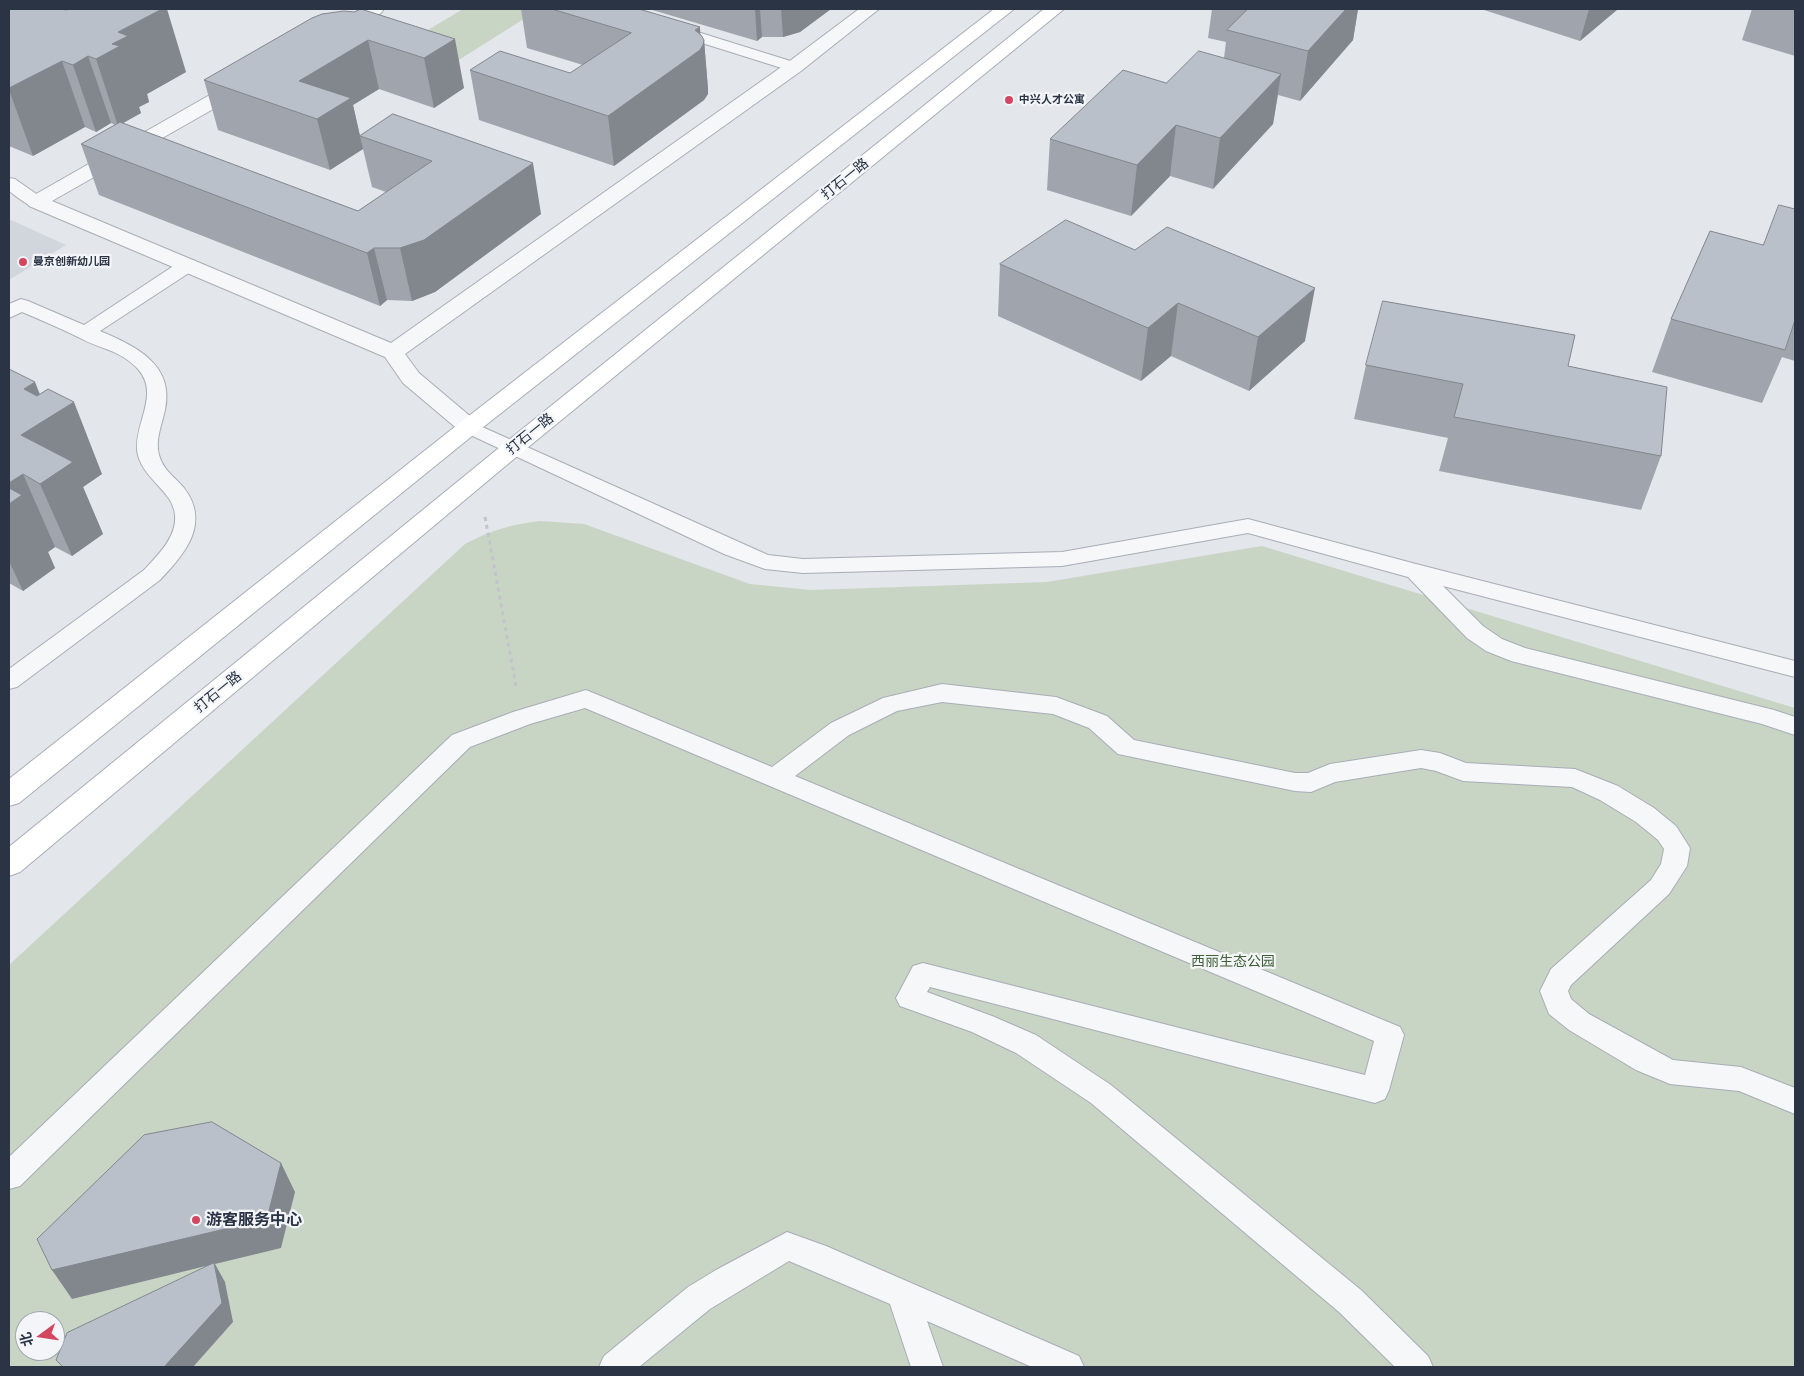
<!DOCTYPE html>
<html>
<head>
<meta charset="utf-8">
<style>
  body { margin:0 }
  #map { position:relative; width:1804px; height:1376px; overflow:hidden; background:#e3e6eb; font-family:Mulish,"Noto Sans SC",sans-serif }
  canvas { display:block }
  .frame { position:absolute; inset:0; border:10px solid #2a3444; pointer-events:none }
  .north { position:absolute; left:15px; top:1311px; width:50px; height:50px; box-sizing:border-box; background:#f3f5f8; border:1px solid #a3a8b0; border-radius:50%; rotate:256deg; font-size:14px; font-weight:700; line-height:20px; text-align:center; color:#2a3444 }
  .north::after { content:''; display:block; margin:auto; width:18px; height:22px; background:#d24660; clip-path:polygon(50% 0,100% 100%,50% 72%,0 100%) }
</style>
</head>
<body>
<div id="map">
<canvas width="1804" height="1376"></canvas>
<div class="frame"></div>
<div class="north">北</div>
</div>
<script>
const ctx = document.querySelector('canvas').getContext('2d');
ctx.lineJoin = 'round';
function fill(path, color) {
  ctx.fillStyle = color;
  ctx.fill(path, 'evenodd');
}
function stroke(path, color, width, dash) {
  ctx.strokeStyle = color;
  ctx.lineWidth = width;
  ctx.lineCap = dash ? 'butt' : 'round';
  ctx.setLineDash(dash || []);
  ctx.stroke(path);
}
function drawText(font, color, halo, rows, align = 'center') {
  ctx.font = font + ' Mulish,"Noto Sans SC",sans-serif';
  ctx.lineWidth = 4.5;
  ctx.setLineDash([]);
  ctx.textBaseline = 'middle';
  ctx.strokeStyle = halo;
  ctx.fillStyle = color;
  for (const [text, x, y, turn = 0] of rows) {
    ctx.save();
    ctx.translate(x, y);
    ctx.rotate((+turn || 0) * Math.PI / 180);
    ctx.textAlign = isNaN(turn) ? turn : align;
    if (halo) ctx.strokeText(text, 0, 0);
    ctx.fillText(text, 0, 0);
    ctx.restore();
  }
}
fill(new Path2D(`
  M9,219L66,245L9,280Z`), '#d1d6dd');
fill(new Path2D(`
  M463,9H534L538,10L454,63L401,46Z
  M540,521L584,524L750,584L811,590L1047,582L1262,546L1795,708V1367H9V965L465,544C492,530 510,525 540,521ZM25,1321H55V1351H25Z`), '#c9d5c4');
const service = new Path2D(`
  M672,24L800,64L802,67L800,70H788L667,32L664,29L667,26Z
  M9,178L15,179L42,198L45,202L42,206C29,209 19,198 9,191Z
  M188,259L195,261L197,265L195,269L100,331C135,346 175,364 165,410C162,425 155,439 159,455C163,470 175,477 184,488C211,523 185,554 160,580L17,687L9,689V669L144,570C158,555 177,537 175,515C173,490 140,478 137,450C135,422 160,394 138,369C119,349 99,349 78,337C60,328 41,320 22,312L9,318V304L21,299L28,301L84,325L181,261Z
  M469,421L768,555L803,559L1062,552L1248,519L1416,564L1795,661V677L1443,586L1483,626L1502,639L1525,648L1774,710L1795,717V735L1762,724L1511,661L1486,651L1467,638L1408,577L1248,533L1062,566L803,573L765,569L724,554L462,431L459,427L462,423Z
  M942,684L1056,697L1107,716L1134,740L1295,773H1308L1330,764L1421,750L1440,753L1466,763L1575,769L1618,786L1654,808L1676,826L1690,848L1687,866L1669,894L1571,985L1568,991L1571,999L1589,1014L1673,1060L1741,1067L1795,1088V1114L1739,1091L1670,1084L1636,1070L1569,1030L1549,1014L1540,991L1551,969L1651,880L1661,864L1664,849L1658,840L1636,822L1600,800L1572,787L1463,781L1436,771L1421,768L1335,782L1311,792L1295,791L1118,754L1089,728L1053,714L942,702L897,711L849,735L795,776L1400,1027L1404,1035L1389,1090L1385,1099L1375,1103L930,987L927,992L992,1016L1036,1035L1111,1085L1361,1290L1428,1356L1433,1367H1395L1339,1312L1091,1103L1016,1053L972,1032L900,1006L896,998L913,966L923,963L1365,1075L1374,1041L585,708L530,724L470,747L20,1186L9,1189V1157L452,735L513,712L586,690L772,767L831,723L883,698Z
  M787,1232L826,1246L1079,1356L1084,1367H1032L927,1321L943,1367H911L890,1304L789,1261L710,1309L639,1367H599L604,1356L688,1287L716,1270Z`);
const minor = new Path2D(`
  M362,9H384L381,13L343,34L337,35L331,34L328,30L331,26Z
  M859,9H879L801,71L405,354L419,373L477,422L481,427L477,432L469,434L461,432L403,383L385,357L29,206L26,202L29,198L236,80L243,78L250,80L252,84L250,88L52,201L391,343L787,63Z`);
const secondary = new Path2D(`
  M994,9H1014L477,432L19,803L9,806V779L461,422Z
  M1044,9H1064L521,453L20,872L9,876V847L505,443Z`);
stroke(service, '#a8adb6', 2);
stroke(minor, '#a8adb6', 2);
stroke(secondary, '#a8adb6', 2);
stroke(new Path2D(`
  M485,517L516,686`), '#c1c4ca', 3, [4, 4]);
fill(service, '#f6f7f9');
fill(minor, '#f6f7f9');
fill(secondary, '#fff');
fill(new Path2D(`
  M9,9L186,72L147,94L149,102L139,107L141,113L122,123L358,211L386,192L372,187L363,149L330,170L218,130L204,80L354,12L360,9L464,88L434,108L379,89L353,105L360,136L393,114L541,214L435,292L412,301L387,300L380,306L99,195L81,144L115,125L111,123L96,132L85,127L33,156L9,146Z
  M521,9H639L700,34L704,40L708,89V94L704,100L614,166L479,120L470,70L570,73L583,65L527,48Z
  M649,9H831L800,32L783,37H762L757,41Z
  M1212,9H1358L1353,40L1300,101L1278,95L1273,124L1213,189L1170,176L1131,216L1047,190L1050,139L1166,83L1224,58L1226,42L1208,38Z
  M1481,9H1618L1580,41Z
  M1752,9H1795V56L1742,40Z
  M1795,209V361L1782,357L1762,403L1652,372L1671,319L1763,245Z
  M1135,250L1305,341L1249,391L1171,356L1141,381L998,316L1000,264Z
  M1366,365L1568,366L1661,456L1641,510L1439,471L1448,438L1354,419Z
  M9,370L40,394L102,474L83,487L103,534L72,556L55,547L48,552L55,568L23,591L9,583Z`), '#a0a5ad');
fill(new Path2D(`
  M162,9H167L186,72L147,94L149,102L139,107L141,113L118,126L96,59L112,44L118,32Z
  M755,9H760L762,37L757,41Z
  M781,9H831L800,32L783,37Z
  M1346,9H1358L1353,40L1300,101L1308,51Z
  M1589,9H1618L1580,41Z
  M700,27L701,48L704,40L708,89V94L704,100L614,166L608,116L695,30Z
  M455,39L464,88L434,108L424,58Z
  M368,40L379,89L353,105L363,149L330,170L317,119L299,81Z
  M88,56L111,123L96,132L73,65Z
  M62,61L85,127L33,156L9,90V88Z
  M1281,74L1273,124L1213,189L1220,138Z
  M1176,125L1170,176L1131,216L1137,165Z
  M533,163L541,214L435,292L412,301L400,248Z
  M374,248L387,300L380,306L367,253Z
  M1315,288L1305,341L1249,391L1258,337Z
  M1178,303L1171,356L1141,381L1148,328Z
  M35,382L49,417L74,402L102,474L83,487L103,534L72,556L40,484L21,435L24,389Z
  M23,474L55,547L48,552L55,568L23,591L9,561V483Z
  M281,1163L295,1192L281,1248L215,1264L225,1282L233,1322L193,1367H164L214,1264L72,1299L52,1270Z`), '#82868d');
const building = new Path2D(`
  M9,9H62L66,10L69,9H162L118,32L128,36L112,44L120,46L96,59L88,56L73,65L62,61L9,88Z
  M361,9L455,39L424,58L368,40L299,81L351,98L317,119L204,80L312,18L322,14L344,11L354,12Z
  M552,9H639L700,27L695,30L701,35L704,40L703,45L700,50L608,116L470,70L500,51L570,73L631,33Z
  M1248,9H1346L1308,51L1227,30Z
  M1199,51L1281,74L1220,138L1176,125L1137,165L1050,139L1123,70L1166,83Z
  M393,114L533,163L424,240L400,248H374L367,253L81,144L120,122L358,211L432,161L360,136Z
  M1779,205L1795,209V320L1785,350L1671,319L1710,231L1763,245Z
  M1066,220L1135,250L1167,227L1315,288L1258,337L1178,303L1148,328L1000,264Z
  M1383,301L1575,335L1568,366L1667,387L1661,456L1454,417L1463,384L1366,365Z
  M9,369L35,382L24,389L37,396L48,389L74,402L21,435L73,462L40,484L23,474L9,483Z
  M9,488L22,495L9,504Z
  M212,1122L281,1163L267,1219L52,1270L37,1239L144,1135Z
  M214,1263L222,1303L164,1367H63L56,1360L67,1333Z`);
fill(building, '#bac0c9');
stroke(building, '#82868d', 1);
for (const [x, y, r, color] of [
  [1009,100,5,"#d24660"],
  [23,262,5,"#d24660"],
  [196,1220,5,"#d24660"]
]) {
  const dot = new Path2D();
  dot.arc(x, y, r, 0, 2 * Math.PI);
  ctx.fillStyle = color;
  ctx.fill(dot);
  stroke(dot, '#f3f5f8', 2);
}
drawText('bold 11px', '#2a3444', '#f3f5f8', [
  ["中兴人才公寓",1019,100],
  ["曼京创新幼儿园",33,262]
], 'left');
drawText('14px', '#2a3444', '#f3f5f8', [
  ["打石一路",845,179,-39],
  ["打石一路",530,434,-39],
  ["打石一路",218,692,-39]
]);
drawText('14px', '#406037', '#f3f5f8', [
  ["西丽生态公园",1233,962]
]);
drawText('bold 16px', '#2a3444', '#f3f5f8', [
  ["游客服务中心",206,1220]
], 'left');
</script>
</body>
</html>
